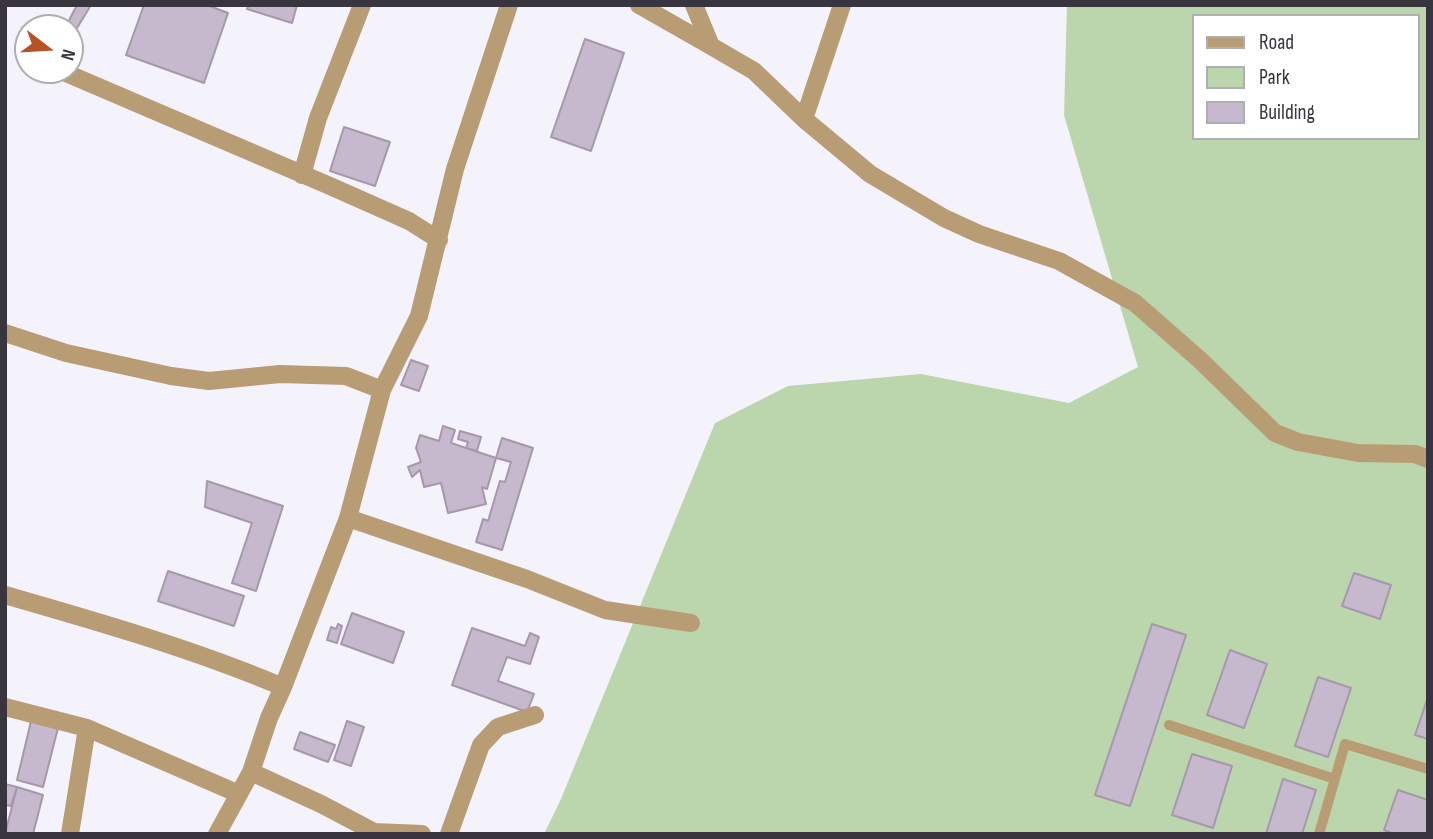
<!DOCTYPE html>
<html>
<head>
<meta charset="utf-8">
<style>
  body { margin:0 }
  #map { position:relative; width:1433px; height:839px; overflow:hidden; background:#f4f2fb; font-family:"Sofia Sans Condensed",sans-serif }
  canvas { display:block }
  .frame { position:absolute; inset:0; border:7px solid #38353e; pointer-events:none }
  .legend { position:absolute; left:1192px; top:14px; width:228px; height:126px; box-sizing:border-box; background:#fff; border:2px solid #afaeb2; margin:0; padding:9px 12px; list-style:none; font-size:21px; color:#38353e }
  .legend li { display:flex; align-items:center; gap:14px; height:35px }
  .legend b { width:35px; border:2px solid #afaeb2 }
  .north { position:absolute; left:14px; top:14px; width:70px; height:70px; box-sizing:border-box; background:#fff; border:2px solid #afaeb2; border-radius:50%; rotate:107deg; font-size:19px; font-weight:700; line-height:28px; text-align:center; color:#38353e }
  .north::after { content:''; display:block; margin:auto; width:24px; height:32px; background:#b75126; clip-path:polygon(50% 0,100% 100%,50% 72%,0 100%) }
</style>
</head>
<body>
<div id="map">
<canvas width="1433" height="839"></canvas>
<div class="frame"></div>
<ul class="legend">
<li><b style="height:9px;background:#b79c74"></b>Road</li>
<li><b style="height:19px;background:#bbd6ac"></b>Park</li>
<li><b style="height:19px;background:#c6b8cd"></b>Building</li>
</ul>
<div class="north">N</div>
</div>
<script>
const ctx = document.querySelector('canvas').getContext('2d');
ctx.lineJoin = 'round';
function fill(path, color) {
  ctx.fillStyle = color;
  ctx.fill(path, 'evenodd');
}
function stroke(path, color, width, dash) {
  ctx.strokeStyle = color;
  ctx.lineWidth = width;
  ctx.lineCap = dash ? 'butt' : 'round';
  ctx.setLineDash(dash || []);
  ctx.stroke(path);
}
fill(new Path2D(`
  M1067,5H1428V834H544L561,799L715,423L788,386L921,374L1069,403L1138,367L1064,115ZM1193,16H1417V138H1193Z`), '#bbd6ac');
const building = new Path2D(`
  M77,5H91L74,33L70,28H65Z
  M144,5H207L228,13L204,83L126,55Z
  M249,5H297L292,23L247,9Z
  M585,39L624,53L591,151L551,137Z
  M344,127L390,142L375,186L330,171Z
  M411,360L428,366L419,391L401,385Z
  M443,426L455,430L451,443L496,458L487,489L482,487L486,504L448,513L441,483L424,487L420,470L412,477L408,467L421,462L416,448L420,435L439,441Z
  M460,431L481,437L477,451L466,448L468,442L458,439Z
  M502,438L533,448L502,550L476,542L483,519L488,521L500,481L505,482L511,462L496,458Z
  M207,481L283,506L256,591L232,583L252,523L205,507Z
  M168,571L244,596L234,626L158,601Z
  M1354,573L1391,585L1380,619L1342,606Z
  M352,613L404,632L393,663L341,644Z
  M338,624L342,626L337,643L327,640L331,627L336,629Z
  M1152,624L1186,635L1130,806L1095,795Z
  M472,628L525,646L530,633L539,637L530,664L507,657L498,681L534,694L527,712L452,685Z
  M1230,650L1267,664L1244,728L1207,715Z
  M1318,677L1351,688L1328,757L1295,746Z
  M1427,700L1428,701V739L1415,735Z
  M32,717L59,724L43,787L17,780Z
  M347,721L364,727L351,766L334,760Z
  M300,732L335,745L328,762L294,749Z
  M1192,754L1232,766L1213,828L1172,815Z
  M1283,779L1316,790L1302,834H1266Z
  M5,784L17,787L11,806L5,805Z
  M17,787L43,795L33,834H5Z
  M1398,790L1428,800V834H1394L1384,830Z`);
fill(building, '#c6b8cd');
stroke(building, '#a598ac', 2);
stroke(new Path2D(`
  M1169,725L1335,779
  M1319,834L1345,744L1428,769`), '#b79c74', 10);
stroke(new Path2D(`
  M639,5L711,46
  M694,5L711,46L754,71L804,119L870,174L944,218L979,234L1059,261L1135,303L1200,360L1275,433L1298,442L1358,453L1415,454L1428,459
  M59,70L330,186L409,221L439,240
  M804,119L842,5
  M302,175L318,118L362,5
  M5,333L66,353L171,376L209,381L280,374L346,376L382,390
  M348,518L527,579L605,610L691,623
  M5,595C99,622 193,649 283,687
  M5,707L87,728L239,794
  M251,772L321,804L374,832L422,834
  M70,834L87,728
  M217,834L251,772L269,718L283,687L348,518L382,390L419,316L455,169L509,5
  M449,834L481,745L498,727L535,715`), '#b79c74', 18);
</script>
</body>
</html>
